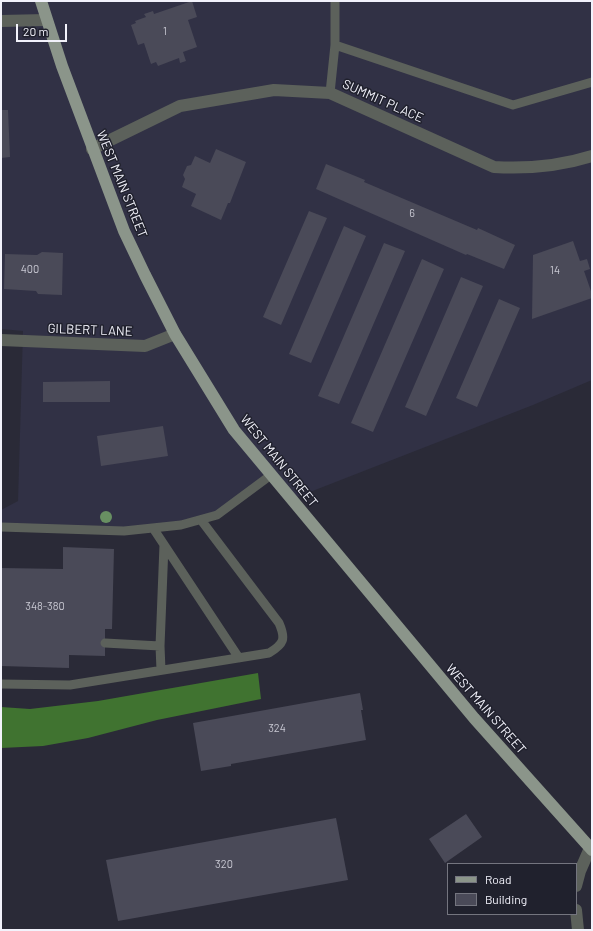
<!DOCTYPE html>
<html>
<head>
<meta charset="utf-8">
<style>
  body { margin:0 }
  #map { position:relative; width:593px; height:931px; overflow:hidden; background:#2a2a37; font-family:Barlow,sans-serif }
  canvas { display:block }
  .frame { position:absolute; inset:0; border:2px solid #f2f2fb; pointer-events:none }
  .legend { position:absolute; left:447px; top:863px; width:130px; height:52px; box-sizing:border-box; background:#20212d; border:1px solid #74757f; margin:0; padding:5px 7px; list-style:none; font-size:12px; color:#f2f2fb }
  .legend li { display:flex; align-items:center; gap:8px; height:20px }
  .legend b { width:20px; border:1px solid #74757f }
  .scale { position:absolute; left:16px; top:24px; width:51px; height:18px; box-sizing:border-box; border:2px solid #f2f2fb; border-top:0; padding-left:5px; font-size:12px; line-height:14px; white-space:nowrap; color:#f2f2fb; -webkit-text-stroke:3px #20212d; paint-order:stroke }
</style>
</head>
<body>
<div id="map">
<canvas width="593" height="931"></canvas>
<div class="frame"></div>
<ul class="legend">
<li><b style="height:5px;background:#8b958a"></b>Road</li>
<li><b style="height:11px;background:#4a4a58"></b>Building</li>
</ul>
<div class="scale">20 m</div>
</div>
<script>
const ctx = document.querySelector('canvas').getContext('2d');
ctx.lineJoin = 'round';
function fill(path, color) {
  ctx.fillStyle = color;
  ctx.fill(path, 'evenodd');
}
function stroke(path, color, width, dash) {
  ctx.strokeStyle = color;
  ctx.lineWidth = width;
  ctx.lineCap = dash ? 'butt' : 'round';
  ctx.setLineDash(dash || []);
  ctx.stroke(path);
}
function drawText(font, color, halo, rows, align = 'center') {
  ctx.font = font + ' Barlow,sans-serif';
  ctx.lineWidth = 3;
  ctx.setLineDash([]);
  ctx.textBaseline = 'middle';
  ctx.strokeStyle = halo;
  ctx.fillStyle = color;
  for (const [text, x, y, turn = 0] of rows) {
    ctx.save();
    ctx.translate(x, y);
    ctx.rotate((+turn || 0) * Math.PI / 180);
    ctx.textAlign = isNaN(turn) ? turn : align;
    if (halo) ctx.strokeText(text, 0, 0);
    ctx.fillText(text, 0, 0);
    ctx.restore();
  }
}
fill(new Path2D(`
  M1,1H592V380L533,405L292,499L271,475L217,515L124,531L1,527V510L18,501L23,331L1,329Z`), '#313145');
fill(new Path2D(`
  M258,673L261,699L157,720L88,738L43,746L1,748V707L30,709L98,701Z`), '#407330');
fill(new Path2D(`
  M192,1L197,17L188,20L197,47L183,52L186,61L180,63L179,58L158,66L156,62L151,64L144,43L138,45L131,25L136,23L135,21L146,17L144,14L153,11L154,14Z
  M1,110H8L10,157L1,158Z
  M216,149L246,162L230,203H228L221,220L191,206L196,194L182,187L185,179L183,175L187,166L191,165L195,156L210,163Z
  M326,164L365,180L364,182L477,230L478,228L515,245L504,269L467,254L466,255L316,189Z
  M309,211L327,218L281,325L263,317Z
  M344,226L366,236L311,363L289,354Z
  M573,241L580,261L587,259L590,269L584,271L592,294V298L532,319L533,255Z
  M384,243L405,251L339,404L318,396Z
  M42,252L63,253L62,295L38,294L36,291L4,289L5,254L37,255Z
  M422,259L444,269L373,432L351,423Z
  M461,277L483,286L426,416L405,407Z
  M499,299L520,308L477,407L456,398Z
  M110,381V402H43V382Z
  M163,426L168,456L101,466L97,436Z
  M63,547L114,549L112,629H105V656L69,655V668L1,666V568L63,569Z
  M360,693L363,710H361L366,740L231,764V766L201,771L193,723Z
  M466,814L482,837L445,863L429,839Z
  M336,818L348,880L118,921L106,860Z`), '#4a4a58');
stroke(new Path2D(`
  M335,45V1
  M330,93L335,45L513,105L592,82
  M1,527L124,531L181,525L217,515L271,475
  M153,528L239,658
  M105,643L160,646
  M161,670L160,646L164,545
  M1,684L70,685L269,653C284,644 286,639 279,623L201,520`), '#5c615b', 9);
stroke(new Path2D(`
  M1,21L46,20
  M92,149L180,106L274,90L330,93L494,167C527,169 560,166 592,156
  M1,340L145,346L175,334
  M576,886L580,871L590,848
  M576,910L578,930`), '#5c615b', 12);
stroke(new Path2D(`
  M41,1L62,66L124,231L145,275L175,334L234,430L474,718L592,850`), '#8b958a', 12);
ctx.fillStyle = '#688f62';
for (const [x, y] of [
  [106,517]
]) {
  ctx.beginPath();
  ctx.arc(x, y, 6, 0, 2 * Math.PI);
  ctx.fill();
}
drawText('11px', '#c8c8d2', null, [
  ["1",165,31],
  ["6",412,213],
  ["400",30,269],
  ["14",555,270],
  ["348-380",45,606],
  ["324",277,728],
  ["320",224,864]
]);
drawText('13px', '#f2f2fb', '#20212d', [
  ["SUMMIT PLACE",383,101,24],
  ["WEST MAIN STREET",122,184,68],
  ["GILBERT LANE",90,330,2],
  ["WEST MAIN STREET",279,461,51],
  ["WEST MAIN STREET",486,709,49]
]);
</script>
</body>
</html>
